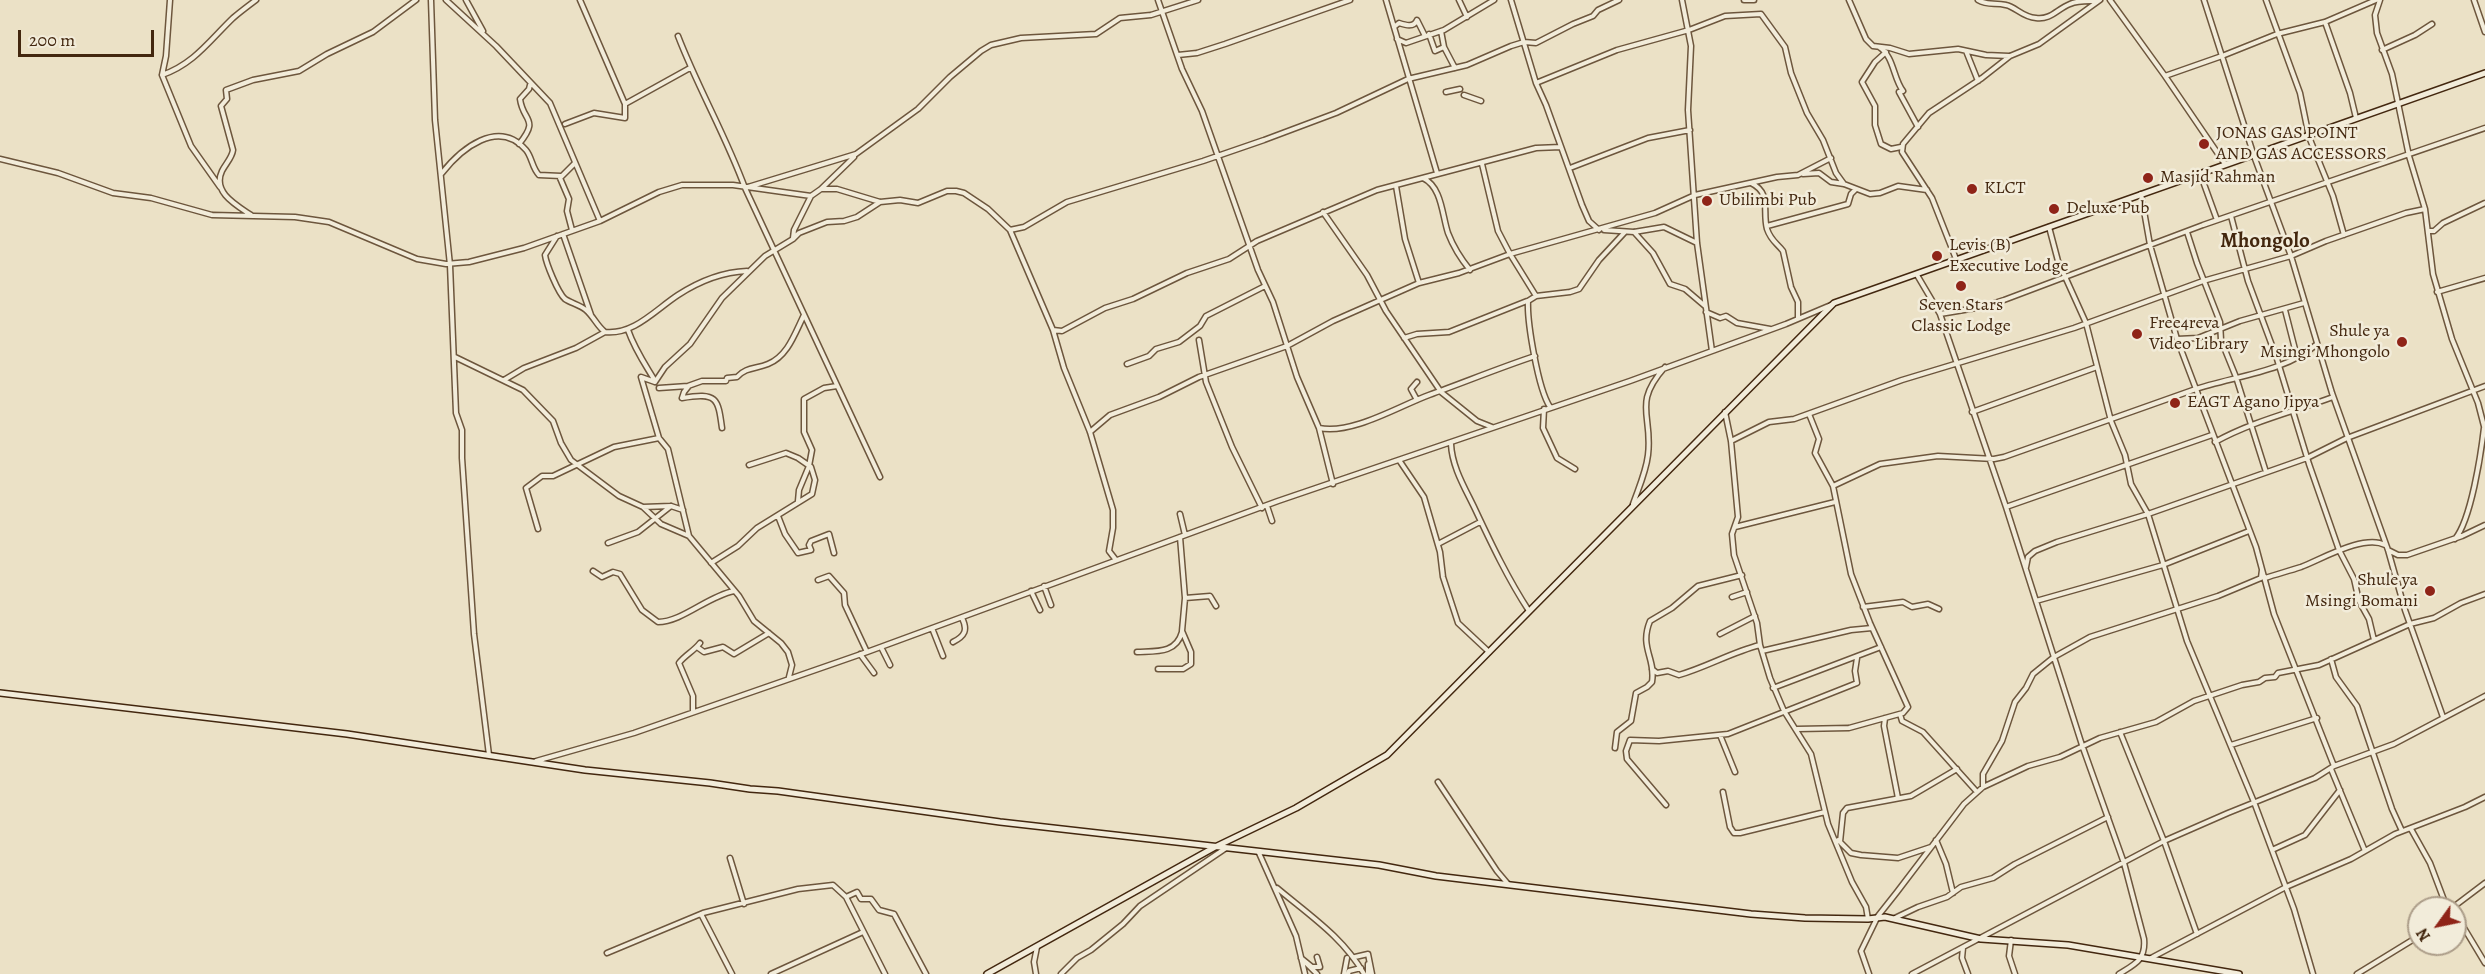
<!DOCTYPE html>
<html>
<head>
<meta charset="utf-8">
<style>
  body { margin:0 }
  #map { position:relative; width:2485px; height:974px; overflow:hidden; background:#ebe1c6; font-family:Alegreya,serif }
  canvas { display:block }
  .north { position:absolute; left:2407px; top:896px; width:60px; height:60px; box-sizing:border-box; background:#f2ecda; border:2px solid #ac9d89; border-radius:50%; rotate:237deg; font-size:16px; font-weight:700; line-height:24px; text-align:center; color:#43270f }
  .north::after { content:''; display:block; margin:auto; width:21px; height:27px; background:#8f2418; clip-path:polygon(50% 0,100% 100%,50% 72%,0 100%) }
  .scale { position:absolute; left:18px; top:30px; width:136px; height:27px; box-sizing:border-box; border:3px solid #43270f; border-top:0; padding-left:8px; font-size:18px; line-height:21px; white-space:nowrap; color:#43270f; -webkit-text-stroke:4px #f2ecda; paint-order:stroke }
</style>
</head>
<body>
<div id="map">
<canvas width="2485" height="974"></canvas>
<div class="north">N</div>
<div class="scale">200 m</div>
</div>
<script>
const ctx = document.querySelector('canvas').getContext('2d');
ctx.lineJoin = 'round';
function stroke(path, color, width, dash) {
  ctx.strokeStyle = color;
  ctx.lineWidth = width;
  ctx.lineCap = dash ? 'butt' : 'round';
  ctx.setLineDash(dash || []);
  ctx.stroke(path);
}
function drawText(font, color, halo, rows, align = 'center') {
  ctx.font = font + ' Alegreya,serif';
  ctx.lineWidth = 5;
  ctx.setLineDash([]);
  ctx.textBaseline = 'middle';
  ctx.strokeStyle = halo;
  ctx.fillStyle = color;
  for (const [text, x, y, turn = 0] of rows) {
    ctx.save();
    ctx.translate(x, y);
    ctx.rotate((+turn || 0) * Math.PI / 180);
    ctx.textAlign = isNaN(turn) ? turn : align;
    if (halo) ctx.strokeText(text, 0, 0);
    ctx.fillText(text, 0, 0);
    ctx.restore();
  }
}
const street = new Path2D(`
  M170,0L166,56L162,75L191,146L220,187
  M431,0L435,120L450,265L456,413L462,430V458L474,634L489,755
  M446,0L496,46L550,103L600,221
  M466,0L483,31
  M580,0L625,104
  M1158,0L1182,69L1202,111L1258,270L1273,302L1297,377L1319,428L1333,484
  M1386,0L1437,173
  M1459,0L1467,17
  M1511,0L1536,83L1546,105L1582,205L1589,221L1599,230
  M1682,0L1691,46L1688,110L1697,243L1712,351
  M1744,0H1754
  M1849,0L1866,39L1873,46L1890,48L1909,54L1958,49L1986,55L2009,56
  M1978,0C1988,6 1995,2 2006,5C2016,7 2022,17 2036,18C2051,20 2057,9 2070,4C2078,0 2089,1 2098,1
  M2110,0L2165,76L2225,164
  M2204,0L2254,156L2291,256L2332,393L2388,550L2405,610L2443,717
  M2266,0L2300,93L2309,137L2333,196L2344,235
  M2380,0L2375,15L2377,33L2392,74L2409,156L2425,209L2433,274L2452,339L2478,403L2485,430
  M2474,0L2485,32
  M2325,22L2350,93L2356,118
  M1394,27L1399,23C1405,25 1414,28 1417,20L1425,36
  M1441,31L1444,47L1455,68
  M1429,34L1435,51L1444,47
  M678,36C698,88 726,136 745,188L880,477
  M1397,39L1406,43L1444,30L1494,0
  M1879,47C1894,56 1893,78 1903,91L1899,92L1918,127
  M2382,50L2415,35L2432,24
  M1966,51L1978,81
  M1886,52L1875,62L1862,82L1875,106V125L1881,144L1891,149L1901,147
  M1178,55L1197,53L1225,44L1350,0
  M162,75C194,64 210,40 233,18C240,12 248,6 256,0
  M2165,76L2222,56L2277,34L2325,22L2376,0
  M1536,83L1617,50L1689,30L1725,16L1761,14L1785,47L1791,73L1807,113L1823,140L1836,173L1844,184
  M1446,92L1460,89
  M1464,95L1481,101
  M565,124L594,113L625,118V104L690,68
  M519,144C540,118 523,122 520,99L529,89L530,85
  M0,159L58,173L113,193L151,198L212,215L295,217L329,222L417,259L446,264L469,262L524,248L600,221L659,192L682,185H733L811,196L821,189H837L880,202L900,200L918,203L947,191H956L964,193L988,209L1010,230L1053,330L1064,368L1090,432L1113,510V528L1109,551L1116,560
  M1482,164L1498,231L1510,254L1536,296
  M1570,168L1648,138L1690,130
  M442,173C461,149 498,118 526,150C532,157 532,168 539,175L561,176
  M2200,173L2217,220
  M1803,174L1819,173L1831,182L1844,184L1870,194L1880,193L1898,186L1927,190
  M1423,178C1442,187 1442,215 1448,233C1453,246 1461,259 1470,270
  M1751,183C1772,193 1762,211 1767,229C1771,241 1777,243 1783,251L1791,287L1798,302V318
  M1396,186L1405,239L1419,283
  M748,187L856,154L918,109L950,77L981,51L991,45L1021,38L1096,34L1120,18L1151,15L1198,0
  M821,189L854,157
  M2141,194L2150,245L2177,339L2256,547L2274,614L2334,766
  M1323,212L1367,275L1386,311L1441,392L1477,421L1492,427
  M251,215C236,205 212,192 222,171C226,163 232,158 233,150L221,106L227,99L226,90L253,80L299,71L327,54L373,32L416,0
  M2231,216L2248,281L2277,359L2309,464L2339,550L2354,579L2359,601L2369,619L2374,640
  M1767,226L1848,204L1851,194L1856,189
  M2049,227L2058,261L2086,323L2111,421L2125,455L2131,484L2148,514L2187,641L2254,802L2294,909L2313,974
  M572,230L567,211L569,199L560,178L575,163
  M1010,230L1024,227L1067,202L1203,161L1264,140L1336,113L1408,79L1467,65L1511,46L1524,42L1536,43L1573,24L1593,16L1598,10L1619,0
  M1604,230L1634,232L1664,227L1697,243
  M2428,231H2434L2443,223L2485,203
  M1634,232L1653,253L1670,284L1685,289L1705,306
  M2187,232L2197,263L2220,322L2221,340L2236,377L2266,472
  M563,234L591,315
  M557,236L545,255C546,263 558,293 565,299C571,303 580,305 586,310C594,317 597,326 605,332C634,335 655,310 678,295C698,282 723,272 747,271
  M793,238L794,230L811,196
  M1956,259L1932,198L1902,152L1903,144L1929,113L1982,78L2010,56L2039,44L2100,0
  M1917,275L1940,314L2006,507L2082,745L2124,863L2144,939C2146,960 2135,964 2119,974
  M2437,292L2485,278
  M2285,310L2297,357
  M1706,312L1720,318L1726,316L1737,323L1770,329
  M1940,314L1982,307L2004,300L2203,225L2485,128
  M628,330C635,350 645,364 655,381
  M1053,330L1062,331L1105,308L1133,299L1187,273L1229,259L1257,241L1377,190L1536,148L1561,147
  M1404,338L1417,334L1449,332L1527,301
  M2177,339L2198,338L2240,321L2304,303
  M1199,340L1206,382L1232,447L1262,508
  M455,357L523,390L553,421L561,443L571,460L619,496L643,507L661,524L689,536L739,596L754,621L781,643L788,652L792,665L789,677
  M1127,364L1149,356L1156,349L1179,342L1200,326L1206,316L1265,286
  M504,380L524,368L576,348L605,332
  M655,382L665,367L690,344L722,298L765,256L793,239L799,233L827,222L844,221L857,217L880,202
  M655,382L641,377L659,438L668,449L689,536
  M1417,382L1411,389L1417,400
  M688,387L684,392L682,398C717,392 718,398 722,428
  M659,388L688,386L702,381H726L727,378L737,377C746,367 756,369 768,364C788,356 795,333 804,315
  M1550,407C1538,389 1527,322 1528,301L1536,296L1570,292L1579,289L1599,260L1625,232
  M1544,409L1543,428L1557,458L1575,469
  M1725,412L1731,441L1738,517L1732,534L1734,555L1757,623L1760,645L1770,678L1784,711L1811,754L1828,824L1852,882L1866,907L1868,919
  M1972,412L2097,367
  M1319,428C1352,435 1399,406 1429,395C1465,382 1499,368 1535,356
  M1090,432L1110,415L1159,397L1199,377L1287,346L1333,321L1419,283L1459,273L1510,254L1655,213L1695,195L1777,177L1798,175L1831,158
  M1731,441L1769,422L1794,419L1902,380L2074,328L2203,281L2291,256L2326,241L2406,213L2425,209
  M2215,442C2253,421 2293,412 2333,397
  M1451,444C1452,467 1465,488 1475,509C1491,543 1508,579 1529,611
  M1399,460L1424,497L1440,552L1443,577L1458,623L1489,652
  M1833,486L1880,464L1938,456L1994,459L2004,457C2067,435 2130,412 2193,390C2233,376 2284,373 2317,344
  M798,501L799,490L809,466L812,450L804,432V399L824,388L837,386
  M1633,504C1639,487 1646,472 1648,455C1653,415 1632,404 1665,367
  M1267,506L1272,521
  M643,507L671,506L683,510
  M2006,507L2212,435
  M1180,514L1185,535
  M778,516L785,534L798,553L811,550L809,545L811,541L829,534L834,553
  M1735,527L1835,502
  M538,529L526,488L542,476H553L614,447L659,438
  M2455,539C2471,520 2481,454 2484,428
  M608,543L638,532L671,506
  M1438,544L1480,522
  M2388,550L2398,555H2407L2462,536L2485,525
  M711,563L738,546L757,528L812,494L815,480L811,467L798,458L786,453L749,465
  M2026,567L2028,557L2035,551L2057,542L2148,514L2307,458L2347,438L2485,386
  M593,571L602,577L613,572L620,574L642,610L658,622C682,622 708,596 734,591
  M2265,578C2277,574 2289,571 2301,567C2322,559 2364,534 2385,545
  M818,580L829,576L844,593L845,605L867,652
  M1044,586L1051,605
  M1031,591L1040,610
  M1732,597L1747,592
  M1185,598L1210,596L1216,606
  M2036,601L2163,565L2249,531
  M1863,607L1903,602L1912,607L1928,604L1939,609
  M932,628L943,656
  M1720,634L1755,616
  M953,642C965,636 968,630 962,618
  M697,647L704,652L723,647L734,654L769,633
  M881,647L890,665
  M1762,651L1851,630L1872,628
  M1137,652C1156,651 1176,654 1182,632
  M860,654L874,673
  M2331,659L2336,677L2357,706L2392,809L2402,831
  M1158,669H1183L1191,664V652L1182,631L1185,598L1180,537
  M1652,669L1657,673L1668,671L1679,675C1707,667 1732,652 1760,645
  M1773,688L1881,647
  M693,711V696L679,663C685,655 694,651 700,643
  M1900,714L1902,721L1923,732L1977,792
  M1885,718L1884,726L1898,798
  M1797,729L1849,728L1903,713L1908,707L1870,623L1851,574L1833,486L1815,453L1819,439L1809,414
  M2120,732L2164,841L2197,934
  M1720,735L1735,772
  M2231,745L2317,718
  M1615,748L1617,732L1631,721L1636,693L1647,687L1652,682C1656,658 1639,648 1650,621L1672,608L1698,586L1742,575
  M536,761L634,733L867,652L1278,501L1630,381L1786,324L1831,305
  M2331,769L2365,851
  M1438,782L1497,871L1508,884
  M1983,787V774L2002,741L2015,702L2026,688L2033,674L2054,657L2090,637L2218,596L2261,578L2262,570
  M1723,792L1730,827L1734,833H1740L1825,812
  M1666,805L1627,759L1626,751L1630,740L1659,741L1728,734L1857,683L1855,671L1857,658
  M2411,829L2430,863L2447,908
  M1838,840L1851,853L1861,855L1898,858L1931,847
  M1936,840L1946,864L1953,893
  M1840,842L1843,813L1847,808L1911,796L1957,769
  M2272,850L2305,835L2340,790
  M1259,853L1296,936L1305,974
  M730,858L744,904
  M1277,888C1309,915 1343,937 1364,974
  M846,897L857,892L861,899H871L879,910L894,914L926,974
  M2452,908L2485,883
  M2455,913L2485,963
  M701,914L732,974
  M1895,918L1918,907L1947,897L1961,887L1993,878L2015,864L2108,817
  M2011,940L2009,956L2015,974
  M1963,948L1962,958L1968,974
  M607,953L703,913L798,889L833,885L846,897L885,974
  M1368,954L1372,974
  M1355,957L1368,954
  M2151,958L2286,887L2351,859L2395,834L2465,807L2485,797
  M771,974L863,932
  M1036,974L1034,962L1037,947
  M1061,974L1077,958L1091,950L1123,924L1140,906L1226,848
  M1317,974L1301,958L1312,967H1320L1317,957
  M1344,974L1347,958
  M1348,974L1349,971L1361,968
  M1368,974V964
  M1869,974L1861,951L1878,916L1897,892L1964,804L1983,787L2028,766L2060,757L2100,738L2156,722L2194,701L2242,685L2259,682L2265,678L2275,677L2278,673L2319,665L2410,624L2434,618L2461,603L2485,594
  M1912,974L2164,841L2228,813L2315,778L2334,766L2394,744L2485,696
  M2357,974L2419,936`);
const secondary = new Path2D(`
  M0,693L347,734L585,770L710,783L750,789L778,791L1000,822L1379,865L1436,876L1751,914L1805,918L1868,919L1885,917L1981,939L2068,945L2239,974
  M987,974L1215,847L1296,808L1387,755L1834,303L2485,73`);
stroke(street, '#6d563d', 7);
stroke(secondary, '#43270f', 8);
stroke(street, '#f2ecda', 4);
stroke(secondary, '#f2ecda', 5);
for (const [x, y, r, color] of [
  [2204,144,6,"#8f2418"],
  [2148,178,6,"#8f2418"],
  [1972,189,6,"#8f2418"],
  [1707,201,6,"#8f2418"],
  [2054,209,6,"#8f2418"],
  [1937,256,6,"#8f2418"],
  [1961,286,6,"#8f2418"],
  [2137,334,6,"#8f2418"],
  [2402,342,6,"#8f2418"],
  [2175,403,6,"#8f2418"],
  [2430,591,6,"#8f2418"]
]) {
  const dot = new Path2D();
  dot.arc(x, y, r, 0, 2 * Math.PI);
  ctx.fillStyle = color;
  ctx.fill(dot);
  stroke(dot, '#f2ecda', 2);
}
drawText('18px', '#43270f', '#f2ecda', [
  ["JONAS GAS POINT",2216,134],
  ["AND GAS ACCESSORS",2216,155],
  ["Masjid Rahman",2160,178],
  ["KLCT",1984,189],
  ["Ubilimbi Pub",1719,201],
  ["Deluxe Pub",2066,209],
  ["Levis (B)",1949,246],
  ["Executive Lodge",1949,267],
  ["Seven Stars",1961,306,"center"],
  ["Classic Lodge",1961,327,"center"],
  ["Free4reva",2149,324],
  ["Video Library",2149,345],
  ["Shule ya",2390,332,"right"],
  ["Msingi Mhongolo",2390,353,"right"],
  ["EAGT Agano Jipya",2187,403],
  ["Shule ya",2418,581,"right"],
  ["Msingi Bomani",2418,602,"right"]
], 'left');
drawText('bold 21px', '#43270f', '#f2ecda', [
  ["Mhongolo",2265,242]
]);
</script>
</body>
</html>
